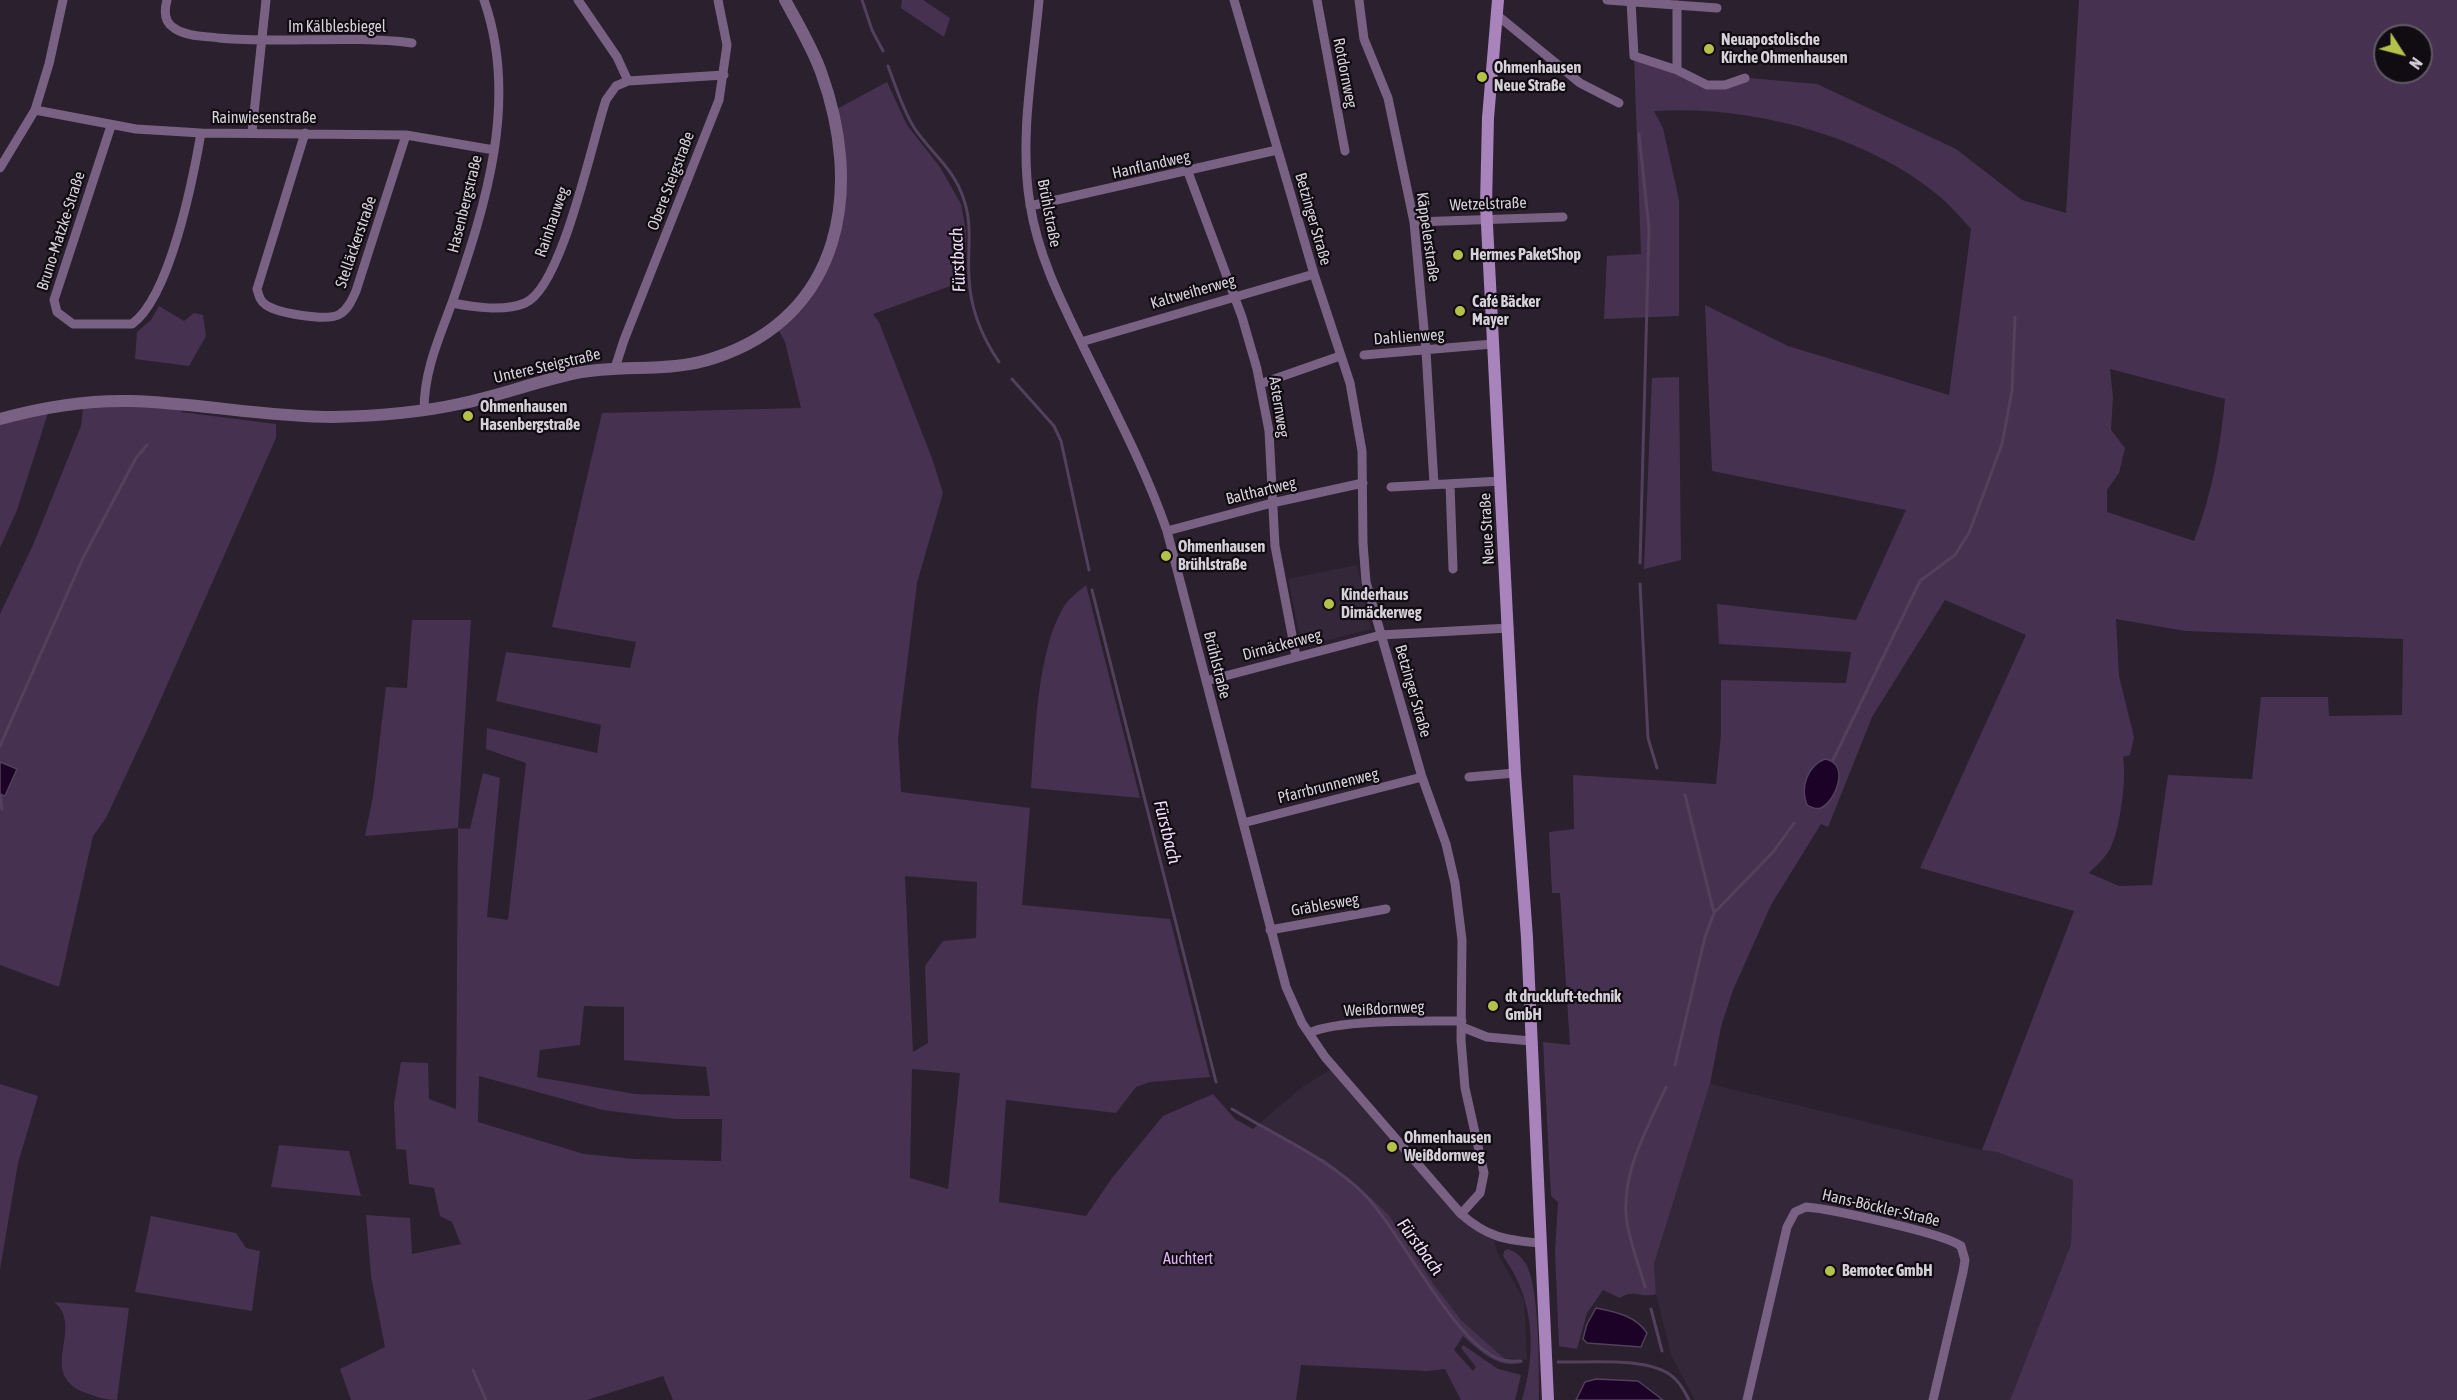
<!DOCTYPE html>
<html>
<head>
<meta charset="utf-8">
<style>
  body { margin:0 }
  #map { position:relative; width:2457px; height:1400px; overflow:hidden; background:#2a202e; font-family:"Asap Condensed",sans-serif }
  canvas { display:block }
  .north { position:absolute; left:2373px; top:24px; width:60px; height:60px; box-sizing:border-box; background:#100c12; border:2px solid #5f5a62; border-radius:50%; rotate:126deg; font-size:16px; font-weight:700; line-height:24px; text-align:center; color:#d6d0d9 }
  .north::after { content:''; display:block; margin:auto; width:21px; height:27px; background:#b5c24a; clip-path:polygon(50% 0,100% 100%,50% 72%,0 100%) }
</style>
</head>
<body>
<div id="map">
<canvas width="2457" height="1400"></canvas>
<div class="north">N</div>
</div>
<script>
const ctx = document.querySelector('canvas').getContext('2d');
ctx.lineJoin = 'round';
function fill(path, color) {
  ctx.fillStyle = color;
  ctx.fill(path, 'evenodd');
}
function stroke(path, color, width, dash) {
  ctx.strokeStyle = color;
  ctx.lineWidth = width;
  ctx.lineCap = dash ? 'butt' : 'round';
  ctx.setLineDash(dash || []);
  ctx.stroke(path);
}
function drawText(font, color, halo, rows, align = 'center') {
  ctx.font = font + ' "Asap Condensed",sans-serif';
  ctx.lineWidth = 4.5;
  ctx.setLineDash([]);
  ctx.textBaseline = 'middle';
  ctx.strokeStyle = halo;
  ctx.fillStyle = color;
  for (const [text, x, y, turn = 0] of rows) {
    ctx.save();
    ctx.translate(x, y);
    ctx.rotate((+turn || 0) * Math.PI / 180);
    ctx.textAlign = isNaN(turn) ? turn : align;
    if (halo) ctx.strokeText(text, 0, 0);
    ctx.fillText(text, 0, 0);
    ctx.restore();
  }
}
fill(new Path2D(`
  M1357,565L1371,629L1302,647L1288,579Z
  M1333,1068L1445,1198L1493,1237L1497,1252L1524,1300L1527,1360L1504,1358L1462,1321L1435,1286L1388,1214L1358,1186L1325,1160L1260,1123L1301,1088Z
  M1710,1084L1982,1150L1997,1152L2073,1180L2071,1244L2010,1400H1695L1671,1355L1656,1294L1654,1264Z`), '#34273a');
fill(new Path2D(`
  M902,0H923L950,18L944,37L901,8Z
  M2079,0H2457V1400H2010L2071,1244L2073,1180L1997,1152L1982,1150L2074,911L1920,868L2026,635L1945,600L1872,717L1828,827L1821,824L1771,905L1733,990L1721,1027L1710,1084L1654,1264L1656,1294C1643,1299 1632,1288 1620,1298L1603,1290L1587,1313L1577,1349L1559,1346L1555,1252L1558,1202L1551,1196L1543,1042L1570,1045L1560,893H1552L1549,832L1574,829L1573,775L1716,784L1721,734V680L1846,683L1851,652L1719,644L1717,604L1856,620L1906,510L1712,471L1705,305L1788,346L1949,395L1971,229C1961,218 1951,206 1939,196C1865,134 1749,105 1654,111L1663,128L1679,200V316L1604,319L1607,256L1641,254L1634,56L1707,85L1749,78L1817,84L1956,149L2022,200L2066,213ZM2385,36H2421V72H2385ZM2110,369L2225,399C2220,449 2212,494 2194,541L2107,512V490L2119,473L2125,448L2111,430L2113,397ZM2116,619L2185,631L2403,639L2402,715L2329,716L2328,697H2261L2252,779L2168,775L2152,885L2119,886L2089,873C2096,866 2105,858 2110,849C2120,830 2127,778 2123,757L2130,755L2134,737L2119,676Z
  M887,82L907,125L940,167L961,204L966,231L964,281L873,314L879,322L933,461L943,493L917,583L898,738L901,792L1030,808L1022,905L1170,919L1210,1077L1150,1082L1136,1087L1116,1113L1006,1100L999,1202L1086,1216L1112,1178L1163,1116L1213,1094L1235,1119L1253,1129L1260,1123L1325,1160L1358,1186L1388,1214L1435,1286L1462,1321L1504,1358L1524,1362C1500,1371 1480,1351 1463,1336L1454,1350L1473,1371L1476,1367L1461,1348L1463,1345L1498,1369L1521,1375L1515,1400H1461L1445,1369L1427,1371L1301,1365L1296,1400H673L663,1376L587,1400H351L340,1369L385,1347L371,1276L366,1215L410,1218L412,1254L461,1244L452,1222L440,1216L434,1188L409,1184L406,1150L396,1149L394,1104L401,1062L428,1063L429,1099L456,1109L458,828L365,836L373,796L386,687L407,688L412,620H471L458,828L470,829L483,773L500,778L487,917L508,920L526,763L486,749L487,728L597,753L601,725L496,701L506,652L630,668L636,642L552,627L602,413L801,408L785,342L779,331C849,269 854,196 835,110ZM905,876L977,882L976,938L943,941L925,966L928,1043L913,1052ZM584,1006L624,1007V1060L706,1067L710,1096L635,1094L537,1077L540,1050L580,1045ZM912,1069L960,1073L948,1189L910,1178ZM479,1076L603,1110L675,1119H722L721,1161L635,1159L584,1154L478,1122Z
  M159,306L184,321L194,313L203,315L206,336L189,366L135,359L137,332L151,320Z
  M1679,377L1681,560L1644,569L1652,378Z
  M84,402L184,405L181,412L276,424V438L148,728L106,818L93,836L59,987L0,965V614L33,545L81,426Z
  M50,407L17,510L0,548V419Z
  M1086,585L1140,798L1031,788C1035,737 1037,652 1063,608C1068,599 1078,592 1086,585Z
  M0,1084L38,1096L18,1163L0,1270Z
  M279,1145L349,1151L361,1196L271,1187Z
  M151,1216L236,1233L246,1248L260,1251L252,1311L135,1292Z
  M1508,1249C1516,1252 1521,1256 1526,1264C1540,1290 1539,1368 1539,1400H1522C1537,1350 1534,1299 1503,1256L1504,1251Z
  M54,1302L129,1308L117,1400C105,1400 97,1397 86,1393C35,1374 86,1328 54,1302Z`), '#473151');
const water = new Path2D(`
  M1825,759C1850,763 1837,800 1821,808C1816,810 1811,807 1807,805C1800,788 1807,766 1825,759Z
  M0,762L17,769L5,796L0,794Z
  M1596,1308C1615,1312 1635,1315 1647,1333L1641,1347L1587,1343L1583,1339L1587,1324Z
  M1596,1379L1638,1381L1663,1400H1576L1585,1382Z`);
fill(water, '#1b0226');
stroke(water, '#53405c', 1.5);
stroke(new Path2D(`
  M862,0L872,30L883,51
  M888,66C896,87 903,111 915,129C932,154 954,168 964,200C973,226 967,250 969,277C970,307 982,337 999,362
  M1639,134L1649,229L1640,563
  M1012,379L1054,426L1061,441L1089,570
  M1640,584L1648,738L1657,768
  M1092,590L1216,1082
  M0,746L83,558L136,458L147,445
  M1833,760L1920,581L1955,555L1969,533L2002,444L2012,391L2015,317
  M0,795L2,809
  M1685,795L1714,913
  M1675,1065L1705,937L1714,913L1774,851L1794,823
  M1232,1109C1276,1136 1330,1159 1366,1196C1402,1233 1454,1345 1502,1360C1508,1362 1515,1361 1521,1361
  M1645,1287C1639,1264 1628,1239 1626,1215C1623,1168 1648,1128 1666,1087
  M1651,1309L1662,1351
  M1558,1362C1588,1363 1649,1356 1673,1377C1680,1382 1685,1392 1689,1400
  M473,1370L486,1400`), '#53405c', 3);
stroke(new Path2D(`
  M167,0C164,11 164,22 174,28C187,37 205,36 219,38C283,44 348,35 412,43
  M578,0L617,57L628,81
  M1039,0C1033,67 1019,138 1030,204C1038,255 1060,299 1082,344C1112,406 1145,467 1167,531L1286,987L1302,1023L1325,1057L1461,1214C1487,1237 1505,1240 1539,1243
  M1234,0L1314,274L1350,383L1362,451L1363,543L1366,582L1422,777L1446,844L1455,883L1462,940L1461,1040L1465,1088L1484,1173L1480,1193L1461,1214
  M1317,0L1345,151
  M1359,0L1364,39L1388,98L1414,222L1426,351L1434,484
  M1607,0L1717,8
  M1631,1L1634,56L1677,70L1707,85H1725L1745,78
  M1497,15L1580,83L1619,103
  M1677,70V5
  M35,110L136,129L201,133L406,135L494,150
  M111,126L54,300L57,312L73,324H132C170,297 193,179 201,133
  M252,132L266,0
  M305,133L257,289C259,296 260,301 266,305C278,313 327,322 340,314C348,309 352,300 356,291L406,135
  M0,168L35,110L49,64L63,0
  M1188,172L1242,317L1257,369L1269,431L1275,546L1296,656
  M1030,206L1277,150
  M1414,222L1563,217
  M452,303C473,307 504,312 525,303C562,288 592,141 606,100L616,86L628,81L724,75
  M1081,342L1314,274
  M1364,355L1493,344
  M615,368L624,340L719,100L727,45L718,0
  M1260,384L1340,356
  M424,410C424,370 440,336 453,300C486,204 519,100 484,0
  M1450,484L1453,569
  M1391,487L1501,481
  M1167,531L1272,503L1363,483
  M1206,681L1381,635L1509,628
  M1469,777L1515,773
  M1243,823L1422,777
  M1270,930L1386,909
  M1462,1027L1487,1037L1531,1041
  M1309,1033C1338,1019 1426,1021 1462,1021
  M1747,1400L1787,1227L1795,1212L1806,1207C1831,1209 1943,1233 1961,1246L1965,1260L1963,1272L1933,1400`), '#796184', 9);
stroke(new Path2D(`
  M0,419C43,407 86,400 131,401C199,403 265,417 333,417C375,416 418,413 459,404C499,396 537,381 576,373C622,364 670,373 714,358C844,316 863,187 821,72C812,47 798,24 785,0`), '#796184', 12);
stroke(new Path2D(`
  M1498,0L1488,118L1486,205L1515,773L1527,938L1548,1400`), '#a983bb', 12);
for (const [x, y, r, color] of [
  [1709,49,6,"#b5c24a"],
  [1482,77,6,"#b5c24a"],
  [1458,255,6,"#b5c24a"],
  [1460,311,6,"#b5c24a"],
  [468,416,6,"#b5c24a"],
  [1166,556,6,"#b5c24a"],
  [1329,604,6,"#b5c24a"],
  [1493,1006,6,"#b5c24a"],
  [1392,1147,6,"#b5c24a"],
  [1830,1271,6,"#b5c24a"]
]) {
  const dot = new Path2D();
  dot.arc(x, y, r, 0, 2 * Math.PI);
  ctx.fillStyle = color;
  ctx.fill(dot);
  stroke(dot, '#100c12', 2);
}
drawText('16px', '#d6d0d9', '#100c12', [
  ["Im Kälblesbiegel",337,27],
  ["Rotdornweg",1345,73,79],
  ["Rainwiesenstraße",264,118],
  ["Hanflandweg",1151,165,-13],
  ["Obere Steigstraße",671,181,-69],
  ["Hasenbergstraße",465,204,-76],
  ["Wetzelstraße",1488,204,-2],
  ["Brühlstraße",1049,213,79],
  ["Betzinger Straße",1313,219,74],
  ["Rainhauweg",552,222,-71],
  ["Bruno-Matzke-Straße",61,231,-72],
  ["Käppelerstraße",1428,237,82],
  ["Stelläckerstraße",356,242,-71],
  ["Kaltweiherweg",1193,292,-16],
  ["Dahlienweg",1409,337,-4],
  ["Untere Steigstraße",547,366,-13],
  ["Asternweg",1279,407,81],
  ["Balthartweg",1261,491,-14],
  ["Neue Straße",1487,529,-93],
  ["Dirnäckerweg",1282,645,-15],
  ["Brühlstraße",1217,665,76],
  ["Betzinger Straße",1413,691,74],
  ["Pfarrbrunnenweg",1328,786,-14],
  ["Gräblesweg",1325,905,-10],
  ["Weißdornweg",1384,1009,-3],
  ["Hans-Böckler-Straße",1881,1208,13]
]);
drawText('bold 16px', '#d6d0d9', '#100c12', [
  ["Neuapostolische",1721,40],
  ["Kirche Ohmenhausen",1721,58],
  ["Ohmenhausen",1494,68],
  ["Neue Straße",1494,86],
  ["Hermes PaketShop",1470,255],
  ["Café Bäcker",1472,302],
  ["Mayer",1472,320],
  ["Ohmenhausen",480,407],
  ["Hasenbergstraße",480,425],
  ["Ohmenhausen",1178,547],
  ["Brühlstraße",1178,565],
  ["Kinderhaus",1341,595],
  ["Dirnäckerweg",1341,613],
  ["dt druckluft-technik",1505,997],
  ["GmbH",1505,1015],
  ["Ohmenhausen",1404,1138],
  ["Weißdornweg",1404,1156],
  ["Bemotec GmbH",1842,1271]
], 'left');
drawText('16px', '#e0b2f6', '#100c12', [
  ["Auchtert",1188,1259]
]);
drawText('italic 18px', '#eddaf6', '#100c12', [
  ["Fürstbach",958,260,-93],
  ["Fürstbach",1167,832,76],
  ["Fürstbach",1420,1247,54]
]);
</script>
</body>
</html>
